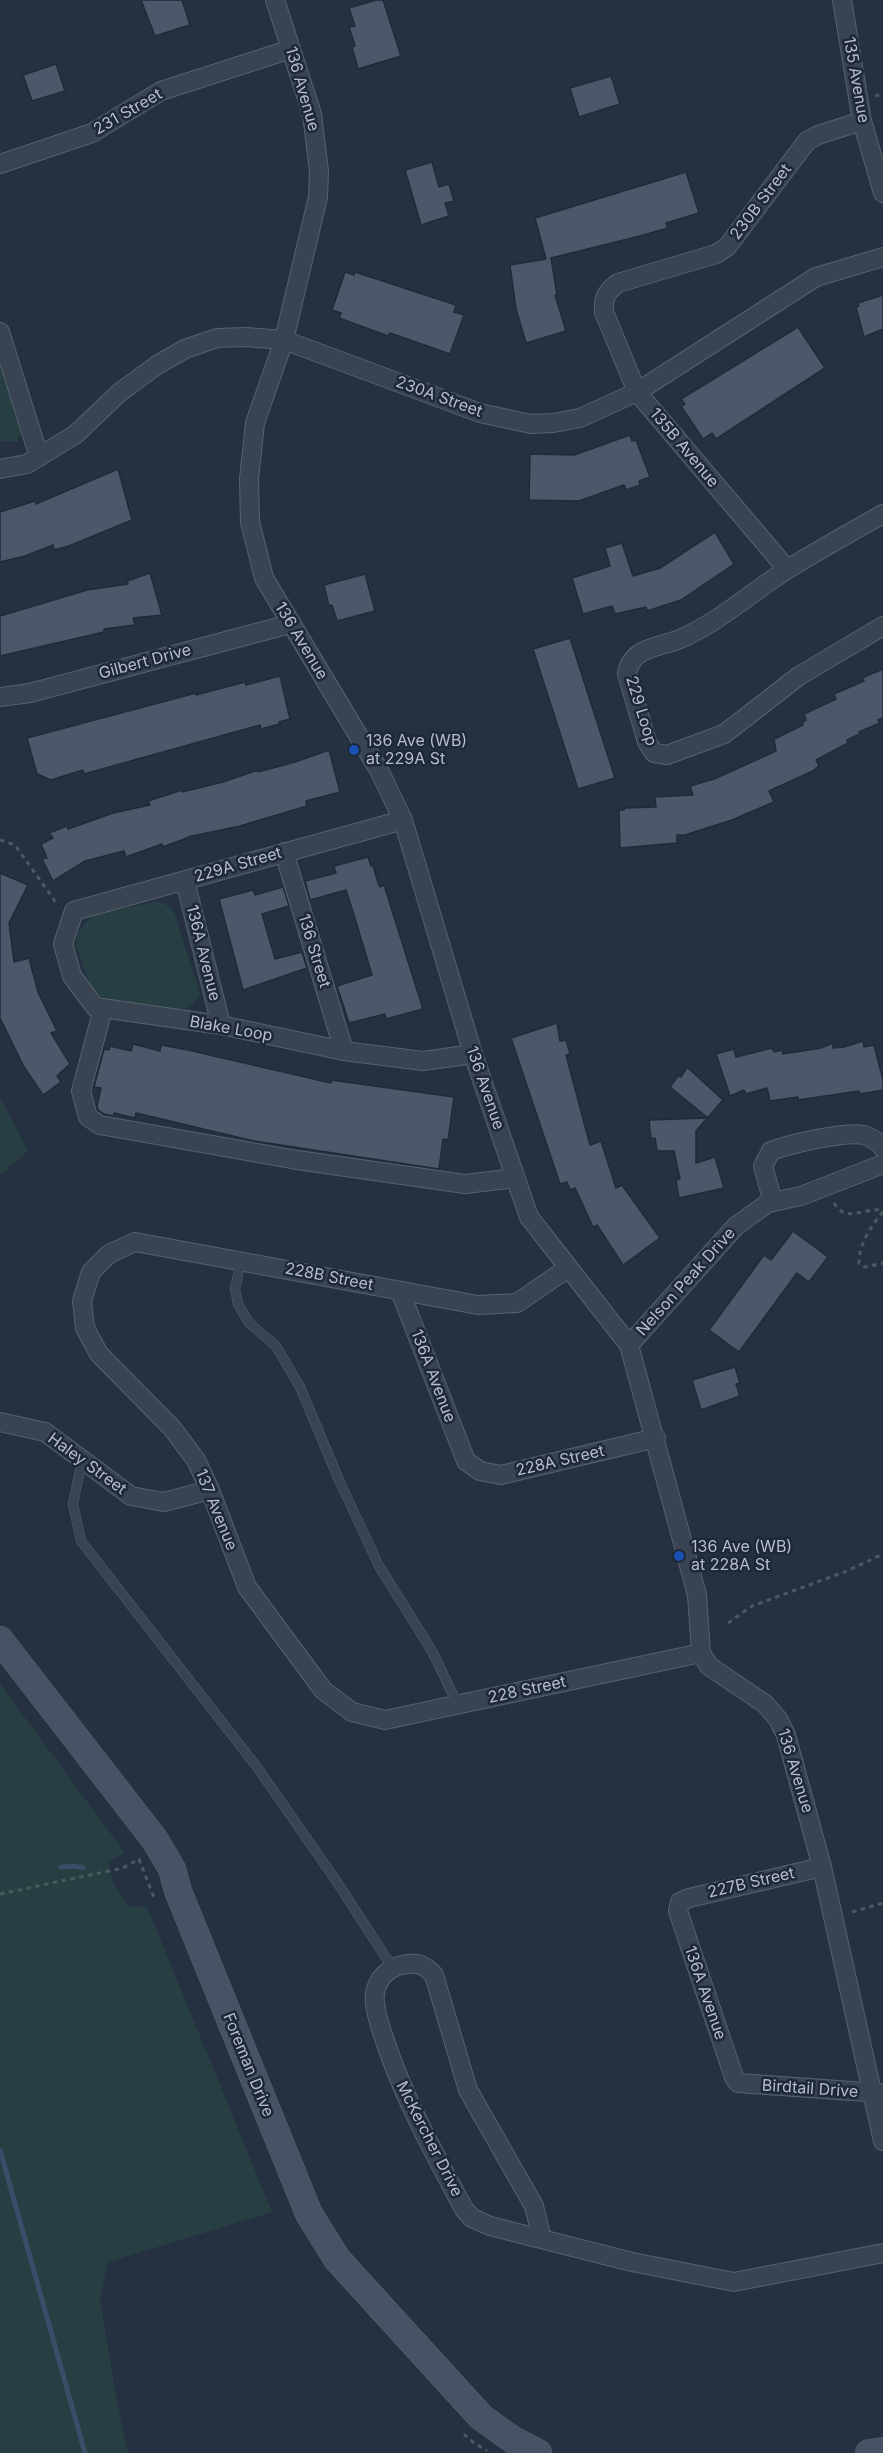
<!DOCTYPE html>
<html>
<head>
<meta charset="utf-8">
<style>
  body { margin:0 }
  canvas { display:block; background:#253141 }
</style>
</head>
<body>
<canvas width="883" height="2453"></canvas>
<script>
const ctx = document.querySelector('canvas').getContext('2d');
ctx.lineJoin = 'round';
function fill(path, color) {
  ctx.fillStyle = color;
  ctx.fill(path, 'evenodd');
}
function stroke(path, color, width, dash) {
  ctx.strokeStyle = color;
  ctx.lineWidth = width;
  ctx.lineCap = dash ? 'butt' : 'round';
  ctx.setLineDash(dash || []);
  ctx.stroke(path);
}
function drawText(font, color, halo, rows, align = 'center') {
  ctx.font = font + ' Inter,sans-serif';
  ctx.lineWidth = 5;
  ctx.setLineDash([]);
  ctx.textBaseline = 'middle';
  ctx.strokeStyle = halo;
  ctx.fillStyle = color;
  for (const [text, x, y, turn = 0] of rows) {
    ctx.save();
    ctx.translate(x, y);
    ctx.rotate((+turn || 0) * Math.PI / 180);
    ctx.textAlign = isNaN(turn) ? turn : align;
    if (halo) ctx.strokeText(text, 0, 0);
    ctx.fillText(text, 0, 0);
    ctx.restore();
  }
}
fill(new Path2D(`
  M0,367L29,414L17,442L0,441Z
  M159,901L173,909L200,994L190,1007L180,1009L109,1002L104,999L91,988L76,944L78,933L92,915Z
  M0,1097L28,1151L0,1175Z
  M0,1684L125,1853L108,1861L114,1885L129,1906L147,1907L272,2212L108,2262L100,2299L116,2397L128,2453H0Z`), '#273f42');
stroke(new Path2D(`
  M61,1867L75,1866L83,1868
  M0,2150L85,2453`), '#3a4e6a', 5);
const building = new Path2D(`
  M141,0H182L190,25L155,36Z
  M376,0H383L401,56L358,69L352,47L355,46L349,27L355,26L349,8Z
  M56,64L65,91L32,101L23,75Z
  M611,76L620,104L579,117L570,88Z
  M432,162L439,187L449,184L454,201L445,203L449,216L421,225L405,170Z
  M686,172L699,213L666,223L668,228L640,236L551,258L557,295H555L566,331L526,343L516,309L510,265L546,259L535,218Z
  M345,272L354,275L355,272L456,305L454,312L464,315L450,354L390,333L388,336L339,318L341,313L332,310Z
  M883,295V329L864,337L856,307L859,306L858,303Z
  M798,327L825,368L716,439L712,433L703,439L681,406L685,404L681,399Z
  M630,435L632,441L636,440L650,477L639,481L640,485L626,490L624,485L579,501L529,500L530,454L574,455Z
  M118,469L132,520L69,546L54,550L53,545L25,556L0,562V512L35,501L36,504Z
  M715,532L734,564L681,600L647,611L646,607L615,614L612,606L583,614L572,578L610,566L605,548L622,543L633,576L660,568Z
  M150,573L162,615L133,618L135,625L104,629V632L0,656V616L87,590L128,584L127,581Z
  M365,574L375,611L337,621L332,605L329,606L324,585Z
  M570,638L615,778L578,789L533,649Z
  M883,669V718L878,720L880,723L859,732L860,734L847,740L848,743L816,760L819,766L813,771L769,791L774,802L732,820L685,835H677V843L620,848L619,810H624V808L656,807L655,797L693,795L690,786L714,779L776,751L774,739L803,725L802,723L806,720L804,714L836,699L834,694L864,681L862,678Z
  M280,676L290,719L279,722L280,724L261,729L260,725L84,774L83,770L51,780L37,774L27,738L196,693V695L245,682L246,685Z
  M329,750L340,792L306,801L307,806L240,826L192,836L163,847L162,844L126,857L124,851L85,861L53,881L42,859L47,858L41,844L53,838L49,833L67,826L68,829L113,813L150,805L148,801L182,790V792L223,782L258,770V772L295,762Z
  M368,857L371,866L373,865L378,883L380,887L384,885L423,1009L386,1019L385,1014L349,1023L337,986L372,975L354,915L346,890L310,900L305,881L336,873L334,866Z
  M0,873L28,885L9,923L14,962L29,958L38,992L57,1031L51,1033L70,1064L57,1076L61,1082L43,1095L24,1067L0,1018Z
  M283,887L289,906L262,914L275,959L302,952L307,968L243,990L219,899L253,890L255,895Z
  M557,1023L560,1041L566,1040L570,1054L566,1055L590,1145L601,1141L616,1188L622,1185L660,1238L623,1265L597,1225L593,1227L575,1188L570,1190L567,1182L560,1184L511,1038Z
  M863,1041L864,1047L874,1045L883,1080V1090L860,1094L859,1091L798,1100V1097L770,1101L767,1088L746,1094L744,1090L730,1096L716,1054L734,1049L736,1057L772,1048L774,1052L782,1050L783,1054L821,1048L833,1043V1048L844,1047Z
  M133,1044L160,1051L161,1045L188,1050L331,1083V1080L454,1097L448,1140L443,1139L439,1169L254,1141L136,1113L135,1118L114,1113L113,1116L104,1114L98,1110L97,1106L101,1088L94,1087L104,1049L109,1050L110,1046L131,1051Z
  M687,1067L723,1100L696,1131V1163L715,1157L724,1188L679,1198L676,1180L680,1179L674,1151H657L655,1138L651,1139L649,1120L708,1118L670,1087L678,1076L681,1077Z
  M793,1231L828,1257L809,1282L797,1273L739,1352L709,1330L764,1255L771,1260Z
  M735,1367L740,1383L736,1384L740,1396L701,1410L692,1380Z`);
fill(building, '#4b586a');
stroke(building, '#202a38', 1.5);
const lane = new Path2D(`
  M241,1261L235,1289L238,1304L249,1323L276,1346L300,1387L339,1480L379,1566L432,1651L458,1705
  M82,1460L73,1504L81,1541L257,1767L337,1882L392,1967`);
const street = new Path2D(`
  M275,0L312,114L319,171L318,197L284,340L255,423L249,479L250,522L264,578L379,770L403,820L473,1054L529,1217L629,1345L697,1595L701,1653L709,1666L765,1704L778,1719L786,1735L822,1867L883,2141
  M842,0L862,121L883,193
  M0,164L92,133L161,91L291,49
  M0,332L39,457
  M0,469L27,464L76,434L119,393L157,365L185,349L217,338L246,337L284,340L480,413L531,424L553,423L580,418L637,392L816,277L883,257
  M883,514C851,532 819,550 788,569C753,591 718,623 680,639C658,648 631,647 627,674L647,742L654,753L667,755L724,734L799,676L883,626
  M787,569L637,392L604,312C603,298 606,292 618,283L716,254L727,247L807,141L818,135L862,121
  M0,697L30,693L290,624
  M403,820L74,911L63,944L72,976L95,1007L221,1025L344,1051L423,1061L473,1054
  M284,852L344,1051
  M185,881L221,1025
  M103,1009L81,1091L88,1117L100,1125L297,1160L465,1184L516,1178
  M773,1202L763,1166L771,1151C790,1144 845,1131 864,1135C871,1137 878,1142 883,1148
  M568,1268L517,1303L478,1305L135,1242L109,1254L91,1272L82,1301L85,1328L99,1354L172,1428L196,1460L210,1490L247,1587L323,1690L352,1712L385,1720L701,1653
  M400,1291L466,1461L480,1471L501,1475L656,1438
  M629,1345L736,1226L768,1203L801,1196L883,1164
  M0,1422L45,1432L131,1496L164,1502L210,1490
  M822,1867L689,1898L680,1902L678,1911L734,2077L738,2083L880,2093
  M542,2239L534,2206L468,2090L434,1975C424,1964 417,1962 402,1965C388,1968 378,1978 375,1993C373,2006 380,2026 384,2038C404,2099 434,2153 464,2209L472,2218L490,2226L632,2262L734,2282L883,2253`);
const secondary = new Path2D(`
  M0,1640L155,1840L172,1869L178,1891L309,2214L337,2259L481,2417L513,2440L538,2453
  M869,2453L883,2451`);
stroke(lane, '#57616e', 10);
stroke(street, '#57616e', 20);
stroke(secondary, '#57616e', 28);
stroke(new Path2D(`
  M875,96L883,94
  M0,840L15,845L57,904
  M834,1203C846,1224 864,1207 883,1210
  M883,1212C871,1226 859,1244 859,1263L865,1267L883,1263
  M728,1623L752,1606L847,1571L883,1554
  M0,1894L123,1868L139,1859L155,1900
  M852,1912L883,1903
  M464,2434L470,2440L487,2451`), '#455c5f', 3, [4.5, 4.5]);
stroke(lane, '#394351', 9);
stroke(street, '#394351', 18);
stroke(secondary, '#475264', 27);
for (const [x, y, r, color] of [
  [354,750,6,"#1a4fb4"],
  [679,1556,6,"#1a4fb4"]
]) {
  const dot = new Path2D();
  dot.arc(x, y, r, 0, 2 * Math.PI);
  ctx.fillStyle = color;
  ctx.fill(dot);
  stroke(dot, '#1e2836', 2);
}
drawText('16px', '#b6becb', '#1e2836', [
  ["135 Avenue",856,80,80],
  ["136 Avenue",302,89,74],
  ["231 Street",128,112,-30],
  ["230B Street",761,202,-53],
  ["230A Street",439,397,20],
  ["135B Avenue",684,448,50],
  ["136 Avenue",301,641,59],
  ["Gilbert Drive",145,662,-15],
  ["229 Loop",641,711,73],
  ["229A Street",238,865,-16],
  ["136 Street",314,951,73],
  ["136A Avenue",203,953,76],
  ["Blake Loop",231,1029,10],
  ["136 Avenue",485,1088,71],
  ["228B Street",329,1277,11],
  ["Nelson Peak Drive",686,1282,-48],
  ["136A Avenue",433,1376,69],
  ["228A Street",560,1461,-13],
  ["Haley Street",87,1464,36],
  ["137 Avenue",216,1510,68],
  ["228 Street",527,1690,-12],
  ["136 Avenue",795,1771,73],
  ["227B Street",751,1883,-13],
  ["136A Avenue",705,1993,71],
  ["Foreman Drive",248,2065,68],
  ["Birdtail Drive",810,2089,4],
  ["McKercher Drive",429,2139,63]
]);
drawText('16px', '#b6becb', '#1e2836', [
  ["136 Ave (WB)",366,741],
  ["at 229A St",366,759],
  ["136 Ave (WB)",691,1547],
  ["at 228A St",691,1565]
], 'left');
</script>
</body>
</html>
